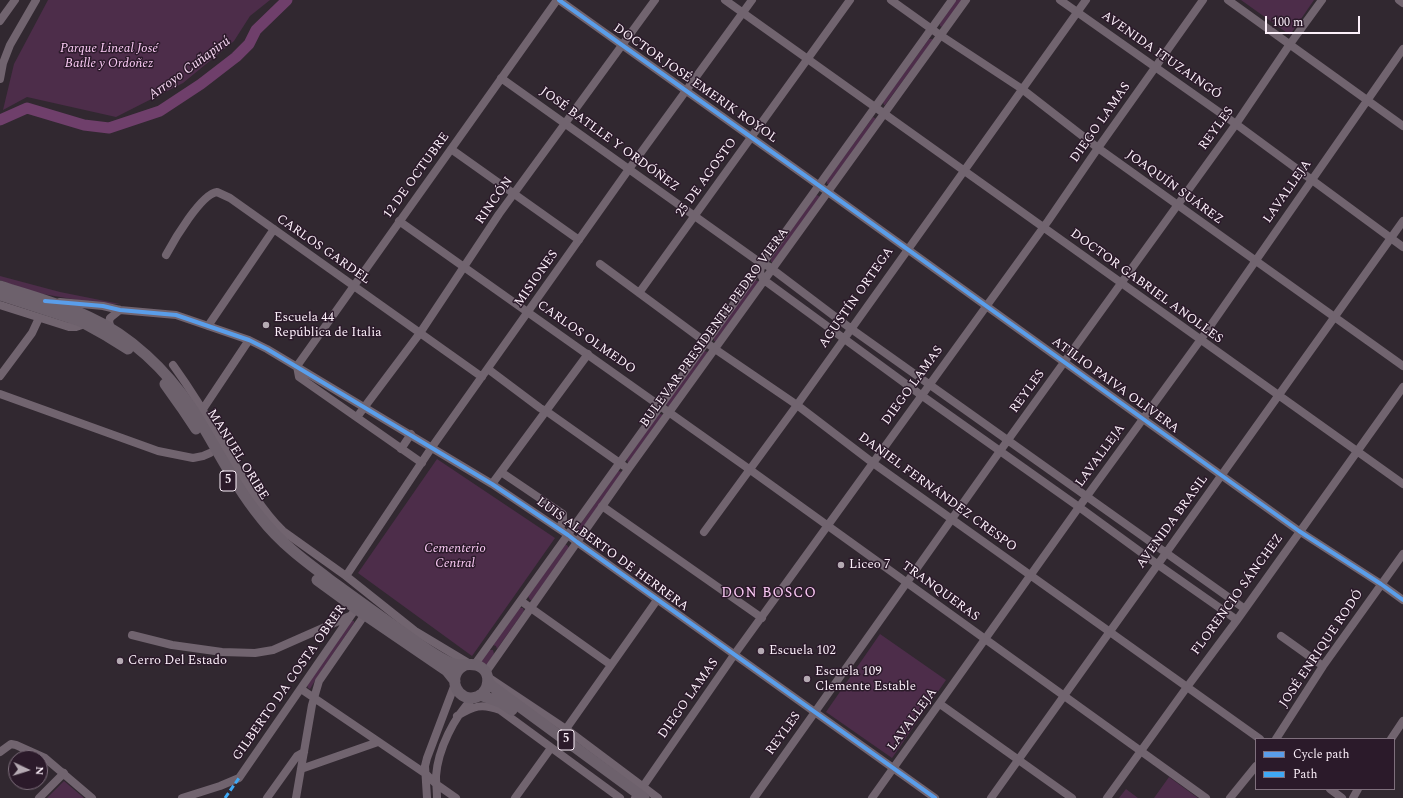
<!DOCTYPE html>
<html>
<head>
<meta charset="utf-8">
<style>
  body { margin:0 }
  #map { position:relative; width:1403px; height:798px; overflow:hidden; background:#312830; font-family:Spectral,serif }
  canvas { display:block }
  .legend { position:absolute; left:1255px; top:738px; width:140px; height:52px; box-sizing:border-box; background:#2b1a2a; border:1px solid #7f707d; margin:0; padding:5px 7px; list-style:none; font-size:12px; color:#fcf0fa }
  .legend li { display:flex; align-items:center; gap:8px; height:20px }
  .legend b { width:20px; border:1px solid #7f707d }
  .north { position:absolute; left:8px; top:750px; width:40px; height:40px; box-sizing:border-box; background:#2b1a2a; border:1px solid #7f707d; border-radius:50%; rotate:94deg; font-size:11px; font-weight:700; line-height:16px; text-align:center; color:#fcf0fa }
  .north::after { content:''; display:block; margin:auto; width:14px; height:18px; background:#b5aab3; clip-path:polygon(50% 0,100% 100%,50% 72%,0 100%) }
  .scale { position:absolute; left:1265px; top:16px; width:95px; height:18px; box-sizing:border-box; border:2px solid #fcf0fa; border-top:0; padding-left:5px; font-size:12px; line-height:14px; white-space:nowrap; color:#fcf0fa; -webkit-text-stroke:3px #2b1a2a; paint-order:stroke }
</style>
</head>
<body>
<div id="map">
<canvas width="1403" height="798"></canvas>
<ul class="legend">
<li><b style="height:5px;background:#5a9eea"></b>Cycle path</li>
<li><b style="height:5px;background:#3fa9f5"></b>Path</li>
</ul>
<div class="north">N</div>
<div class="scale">100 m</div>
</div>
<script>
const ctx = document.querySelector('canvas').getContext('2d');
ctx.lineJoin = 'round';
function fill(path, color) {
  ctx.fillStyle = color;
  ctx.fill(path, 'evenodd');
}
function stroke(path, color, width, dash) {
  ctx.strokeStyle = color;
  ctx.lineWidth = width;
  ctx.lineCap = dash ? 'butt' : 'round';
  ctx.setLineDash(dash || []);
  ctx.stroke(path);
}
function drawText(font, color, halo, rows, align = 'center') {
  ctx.font = font + ' Spectral,serif';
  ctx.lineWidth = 3;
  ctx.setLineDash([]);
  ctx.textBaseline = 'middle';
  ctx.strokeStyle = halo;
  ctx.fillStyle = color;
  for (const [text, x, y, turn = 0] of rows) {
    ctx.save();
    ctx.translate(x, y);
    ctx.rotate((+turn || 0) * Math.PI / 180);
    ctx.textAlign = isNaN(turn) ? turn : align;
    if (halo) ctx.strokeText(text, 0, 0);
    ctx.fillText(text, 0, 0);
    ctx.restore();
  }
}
fill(new Path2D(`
  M48,0H270L250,16L234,41L183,83L116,117L27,97L3,110L14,64Z
  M956,0H963L942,27L940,26V23Z
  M1241,0H1314L1290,35Z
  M929,39H932L933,40L885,105H884L883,102Z
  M873,117L876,119L829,184H827V180Z
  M817,195L820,197L773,262H771V259L815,196Z
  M0,276L60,292L120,304H101L31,292L0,280Z
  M754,280L758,281L759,282L716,341H714V337Z
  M703,351L708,352L670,407L668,406L666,404Z
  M658,414H660L663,415L628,463L627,459Z
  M437,459L555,538L472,656L358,573Z
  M618,471L622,472L580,532L577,529Z
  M565,545H567L569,548L532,600H530L528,596Z
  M519,608H523L524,611L497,649L496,646L493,645Z
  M351,621H354V623L316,679L310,689L308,688L307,685Z
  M880,634L946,680L892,758L826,712Z
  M489,650H493L494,654L487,665L481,661Z
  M1169,777L1198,798H1154Z
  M64,781L84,798H47Z
  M1126,789L1138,798H1119Z`), '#4d2d4a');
stroke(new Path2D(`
  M0,120L27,108L84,125L109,128L160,111L201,84L236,57L249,44L256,30L287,0`), '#6f3f6b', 11);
stroke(new Path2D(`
  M559,0L828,192L1221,475L1299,531L1381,584L1403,600
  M725,0L1403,484
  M891,0L940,35L1022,89L1098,148L1403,366
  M1060,0L1236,124L1403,247
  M1228,0L1403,126
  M1399,0L1403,3
  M0,21L15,0
  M501,78L762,264L768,266L850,328L1245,609
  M0,79L3,63L10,45L36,0
  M451,149L579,240
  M399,221L749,469L1206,798
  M166,255C174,240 201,194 217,192L230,198L482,377
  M600,264L715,349L797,405L873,463L1260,739
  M762,265C759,271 760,275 764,280L921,395L1079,507L1157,564L1237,620
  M639,293L850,0
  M60,302L103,306L120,310L176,315L249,340L267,349L492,484L568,535L577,542L935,798
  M0,305L69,327H76L85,324
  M208,326L274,229
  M111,328L109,322L110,318L120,310
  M173,365C191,390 207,416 222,443C239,471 259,508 283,531L346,576L415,631L470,664
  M488,369L540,408L549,413L624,466
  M0,376L32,333L39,318
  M0,394L158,451L193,458L203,456L210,453
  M203,409L249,340
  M357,417L420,333L499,214L655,0
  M401,449L411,434
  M422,463L299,377L297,366L557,0
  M501,472L563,514V519L560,529
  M492,484L588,354
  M602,506L762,618
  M704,532L797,405L1086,0
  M346,576L432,447L629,169L752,0
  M521,601L611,665
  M132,635L172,645L222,652L255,653L273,650L350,616
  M1281,636L1323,666
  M475,664L952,0
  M486,672L629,468L966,0
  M488,677L566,729L658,798
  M301,689L426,774L436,784L456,798
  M940,704L1072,798
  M457,716C474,706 481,703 500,710L620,798
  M566,729L657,600
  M1276,739L1323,666L1403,554
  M1391,739L1403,721
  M0,752L11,744L16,745L45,758L92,798
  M301,769L378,742
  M1330,789L1342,798
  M39,798L64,773
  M182,798L220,786L239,778L359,604
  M267,798L297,756L304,752
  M296,798L312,705L319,681L368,610
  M427,798L425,766L427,758L455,684
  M437,798C437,791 436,783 436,776C438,749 454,717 473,698
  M515,798L551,748
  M635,798L734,655L1048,221L1098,148L1203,0
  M754,798L1000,451L1236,124L1290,44L1322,0
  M872,798L1079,507L1204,335L1403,49
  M991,798L1403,221
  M1107,798L1187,687L1237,620L1403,387
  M1230,798L1256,766
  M1353,798L1358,789`), '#71646f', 8);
stroke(new Path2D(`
  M0,286C30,296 61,304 89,317C131,336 166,370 191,407C215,444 233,484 261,518C282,545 309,564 337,585C360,602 384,619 408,636C419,644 441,660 454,664C464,667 474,661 482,668C491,675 489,690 479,696C458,706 444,675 465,665
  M0,295L80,321L107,336L128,349
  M165,384L182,408L196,429
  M317,580L365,615L447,671L455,681
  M488,682L493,687L644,798
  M480,695L500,702L512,710`), '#6d616c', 11);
stroke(new Path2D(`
  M225,798L239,778`), '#3fa9f5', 3, [6, 3]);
stroke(new Path2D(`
  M559,0L828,192L1221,475L1299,531L1381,584L1403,600
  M45,301L103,306L120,310L176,315L249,340L267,349L492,484L568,535L577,542L935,798`), '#5a9eea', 4);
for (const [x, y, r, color] of [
  [266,325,4,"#b5aab3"],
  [841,565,4,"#b5aab3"],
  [761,651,4,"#b5aab3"],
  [120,661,4,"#b5aab3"],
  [807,679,4,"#b5aab3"]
]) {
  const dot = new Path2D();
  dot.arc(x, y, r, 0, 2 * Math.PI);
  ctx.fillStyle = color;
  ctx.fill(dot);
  stroke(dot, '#2b1a2a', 1.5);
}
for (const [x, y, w] of [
  [228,481,16],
  [566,740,16]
]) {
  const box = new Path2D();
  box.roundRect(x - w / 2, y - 10, w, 20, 3);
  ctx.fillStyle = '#2b1a2a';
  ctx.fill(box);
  stroke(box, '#fcf0fa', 1);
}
drawText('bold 12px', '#fcf0fa', null, [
  ["5",228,481],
  ["5",566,740]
]);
drawText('italic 13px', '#fbcbf5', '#2b1a2a', [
  ["Parque Lineal José",109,49],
  ["Batlle y Ordoñez",109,64],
  ["Cementerio",455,549],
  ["Central",455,564]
]);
drawText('13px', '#fcf0fa', '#2b1a2a', [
  ["AVENIDA ITUZAINGÓ",1161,56,35],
  ["DOCTOR JOSÉ EMERIK ROYOL",695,84,35],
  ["DIEGO LAMAS",1101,123,-55],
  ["REYLES",1217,129,-54],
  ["JOSÉ BATLLE Y ORDÓÑEZ",609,140,36],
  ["12 DE OCTUBRE",417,176,-54],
  ["25 DE AGOSTO",707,178,-54],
  ["JOAQUÍN SUÁREZ",1174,188,36],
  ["LAVALLEJA",1288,192,-55],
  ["RINCÓN",495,201,-55],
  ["CARLOS GARDEL",323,250,35],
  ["MISIONES",537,279,-55],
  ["DOCTOR GABRIEL ANOLLES",1146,287,36],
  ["AGUSTÍN ORTEGA",857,298,-55],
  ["BULEVAR PRESIDENTE PEDRO VIERA",715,328,-54],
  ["CARLOS OLMEDO",586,338,35],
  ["DIEGO LAMAS",913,386,-54],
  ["ATILIO PAIVA OLIVERA",1115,386,36],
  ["REYLES",1028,392,-54],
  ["MANUEL ORIBE",237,455,58],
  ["LAVALLEJA",1101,456,-54],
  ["DANIEL FERNÁNDEZ CRESPO",937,493,36],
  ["AVENIDA BRASIL",1173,522,-54],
  ["LUIS ALBERTO DE HERRERA",612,555,36],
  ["TRANQUERAS",940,592,36],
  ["FLORENCIO SÁNCHEZ",1238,595,-54],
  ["JOSÉ ENRIQUE RODÓ",1322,649,-56],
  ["GILBERTO DA COSTA OBRER",290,683,-55],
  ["DIEGO LAMAS",689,699,-55],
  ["LAVALLEJA",913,720,-54],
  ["REYLES",784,734,-54]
]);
drawText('13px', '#fcf0fa', '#2b1a2a', [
  ["Escuela 44",274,318],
  ["República de Italia",274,333],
  ["Liceo 7",849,565],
  ["Escuela 102",769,651],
  ["Cerro Del Estado",128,661],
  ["Escuela 109",815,672],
  ["Clemente Estable",815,687]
], 'left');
drawText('italic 14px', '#f6d6f2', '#2b1a2a', [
  ["Arroyo Cuñapirú",190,69,-36]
]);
ctx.letterSpacing = '1px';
drawText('14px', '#feccf8', '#2b1a2a', [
  ["DON BOSCO",769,594]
]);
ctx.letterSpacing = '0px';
</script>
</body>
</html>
